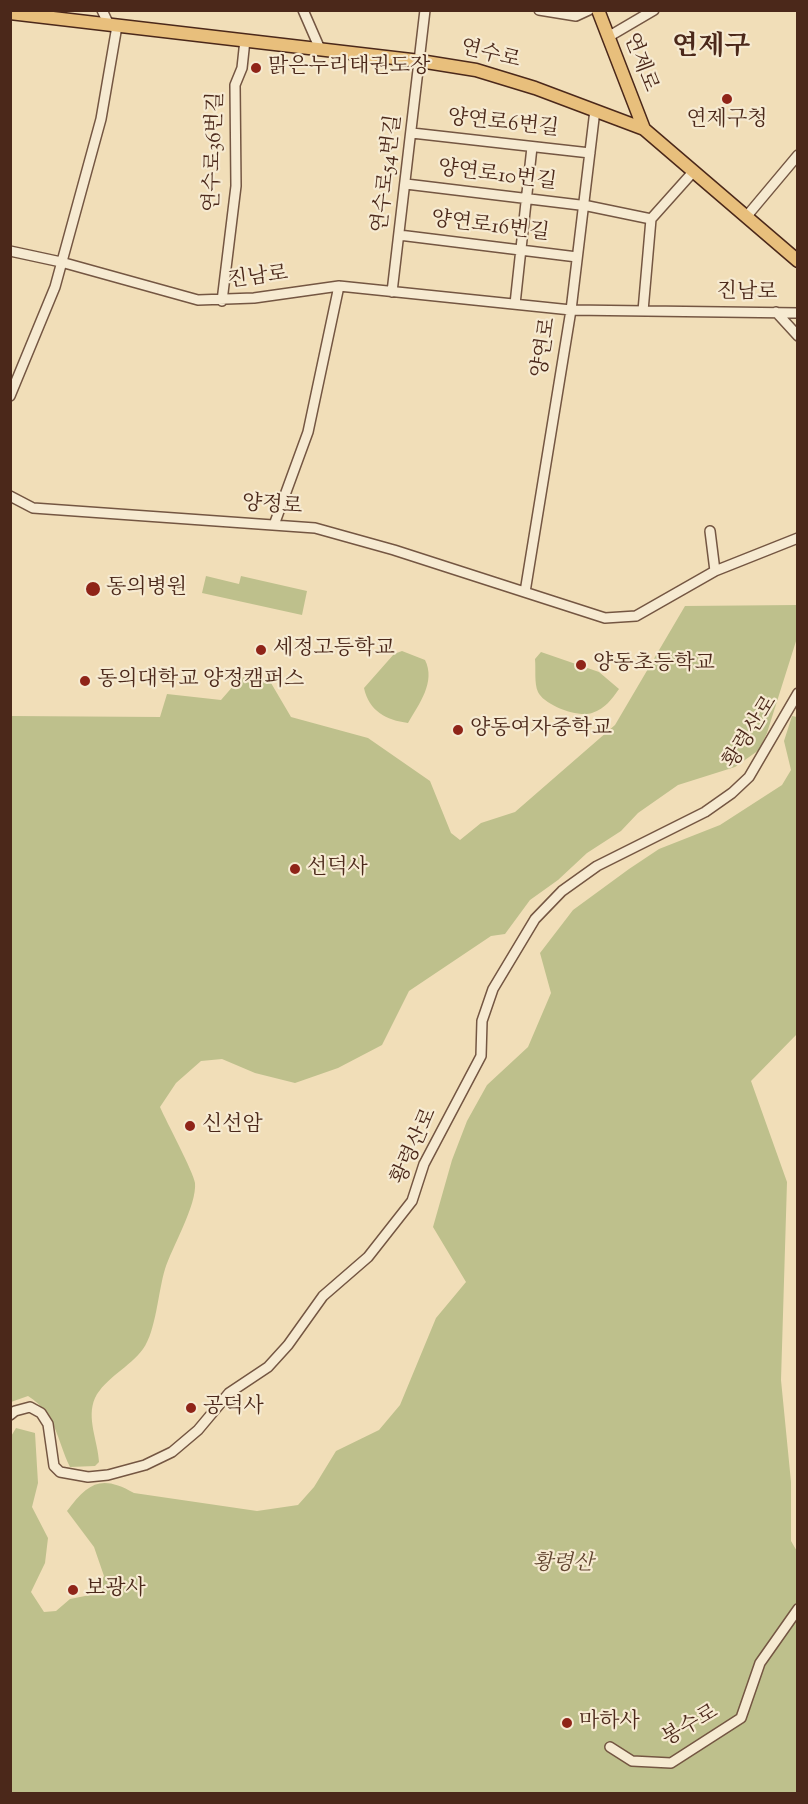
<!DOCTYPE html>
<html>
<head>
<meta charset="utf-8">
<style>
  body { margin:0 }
  #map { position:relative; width:808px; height:1804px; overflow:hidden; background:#f1deb8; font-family:"Sorts Mill Goudy",serif }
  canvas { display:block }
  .frame { position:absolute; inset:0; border:12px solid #4b281a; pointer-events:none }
</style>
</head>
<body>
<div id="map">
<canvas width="808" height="1804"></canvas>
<div class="frame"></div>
</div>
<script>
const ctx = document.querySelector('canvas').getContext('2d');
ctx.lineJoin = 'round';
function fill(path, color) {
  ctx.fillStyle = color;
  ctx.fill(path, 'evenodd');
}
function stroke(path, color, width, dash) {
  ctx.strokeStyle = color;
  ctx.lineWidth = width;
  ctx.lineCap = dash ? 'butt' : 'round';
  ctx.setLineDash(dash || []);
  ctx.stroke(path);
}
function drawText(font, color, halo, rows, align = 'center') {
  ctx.font = font + ' "Sorts Mill Goudy","Noto Serif KR",serif';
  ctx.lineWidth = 4.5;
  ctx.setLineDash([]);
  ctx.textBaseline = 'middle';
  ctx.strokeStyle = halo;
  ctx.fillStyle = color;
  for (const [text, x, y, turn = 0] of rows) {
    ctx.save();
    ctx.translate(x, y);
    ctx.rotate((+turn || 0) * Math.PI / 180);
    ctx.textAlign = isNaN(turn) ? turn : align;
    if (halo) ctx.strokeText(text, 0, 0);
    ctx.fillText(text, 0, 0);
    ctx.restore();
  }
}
fill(new Path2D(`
  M206,576L239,584L241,576L307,591L302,615L202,593Z
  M797,605V638L767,733L759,750L735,767L678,785L638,813L621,831L587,853L558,880L530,900L505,934L491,936L409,991L382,1045L338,1068L295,1083L255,1073L222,1059L201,1061L176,1083L160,1107C166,1121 194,1173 195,1183C197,1205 172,1247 165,1269C158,1292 156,1331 143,1349C130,1367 105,1378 95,1398C86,1418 98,1441 99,1462L95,1466L70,1467C56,1438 57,1415 28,1396L11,1402V716L160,717L167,694L221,700L241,677L271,683L291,717L368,738L430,781L451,833L460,840L481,823L515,812L615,725L685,606Z
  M402,651L425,660C436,682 419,704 408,723C386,720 369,711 364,688L394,654Z
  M541,652L599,672L619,689C611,700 606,708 592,713C578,718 544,705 538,692C534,683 536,669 535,659Z
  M792,716L797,717V1034L751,1081L787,1182L781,1380L791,1482V1541L798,1553L797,1793H11L10,1438L16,1428L35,1433L38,1483L32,1507L48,1538L45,1563L31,1592L44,1612L56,1611L70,1599L95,1594L104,1576L94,1547L67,1511C88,1483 101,1474 134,1493L257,1511L298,1505L314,1487L336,1451L379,1430L400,1405L436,1318L466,1282L433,1227L452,1160L467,1121L487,1085L528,1047L551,993L540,953L573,910L629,869L659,849L720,825L782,785L791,770L784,741Z`), '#bec08c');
const minor = new Path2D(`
  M102,10L109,25
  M303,10L320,49
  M539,10L576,16L589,10
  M608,37L654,10
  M412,133L590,153
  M406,184L588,206L651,219
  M746,217L798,155
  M399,235L577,257
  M10,251L61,262L198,300L254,298L339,286L571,310L798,313
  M392,292L425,10
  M222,301L236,186L235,85L242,68L245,40
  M515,304L532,147
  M643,311L651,219L693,172
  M776,312L798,336
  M10,396L55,287L101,119L117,26
  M10,496L33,508L315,528L394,550L605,618L636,616L715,571L798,538
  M274,525L308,432L339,286
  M710,531L715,571
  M525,592L571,310L595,110
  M10,1415L15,1411L30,1407L41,1413L48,1424L54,1466L60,1472L88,1477L108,1475L145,1465L172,1452L198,1430L229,1393L268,1367L288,1345L323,1296L368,1257L412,1201L424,1164L481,1056L482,1021L493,989L535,919L562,891L597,866L705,812L732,793L749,777L798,693
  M610,1747L632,1761L671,1763L741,1718L760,1663L798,1609`);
const major = new Path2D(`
  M598,10L644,129
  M10,13L420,61L476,70L535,88L644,129L798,261`);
stroke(minor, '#745642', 12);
stroke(major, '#4b281a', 15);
stroke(minor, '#f6ead1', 9);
stroke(major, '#e8bf7c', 12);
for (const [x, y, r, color] of [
  [256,68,6,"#8f2418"],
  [727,99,6,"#8f2418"],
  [93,589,8,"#8f2418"],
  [261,650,6,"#8f2418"],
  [581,665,6,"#8f2418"],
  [85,681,6,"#8f2418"],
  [458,730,6,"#8f2418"],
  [295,869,6,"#8f2418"],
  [190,1126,6,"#8f2418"],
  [191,1408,6,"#8f2418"],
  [73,1590,6,"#8f2418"],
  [567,1723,6,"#8f2418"]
]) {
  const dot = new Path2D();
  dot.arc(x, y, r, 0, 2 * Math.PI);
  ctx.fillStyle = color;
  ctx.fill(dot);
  stroke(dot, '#f6ead1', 2);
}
drawText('21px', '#4b281a', '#f6ead1', [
  ["연수로",490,56,14],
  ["연제로",639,63,69],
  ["양연로6번길",503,125,6],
  ["연수로36번길",216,152,-88],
  ["연수로54번길",389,174,-83],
  ["양연로10번길",497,177,7],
  ["양연로16번길",490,228,7],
  ["진남로",258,279,-7],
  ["진남로",747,294,1],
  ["양연로",546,348,-81],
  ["양정로",272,507,4],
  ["황령산로",752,733,-58],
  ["황령산로",416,1147,-66],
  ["봉수로",691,1727,-30]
]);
drawText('21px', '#4b281a', '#f6ead1', [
  ["맑은누리태권도장",268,68],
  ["연제구청",727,121,"center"],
  ["동의병원",106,589],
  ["세정고등학교",273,650],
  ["양동초등학교",593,665],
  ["동의대학교 양정캠퍼스",97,681],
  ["양동여자중학교",470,730],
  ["선덕사",307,869],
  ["신선암",202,1126],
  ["공덕사",203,1408],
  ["보광사",85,1590],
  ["마하사",579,1723]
], 'left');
drawText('italic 21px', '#624631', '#f6ead1', [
  ["황령산",563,1565]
]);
drawText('bold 27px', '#4b281a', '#f6ead1', [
  ["연제구",711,49]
]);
</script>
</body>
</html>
